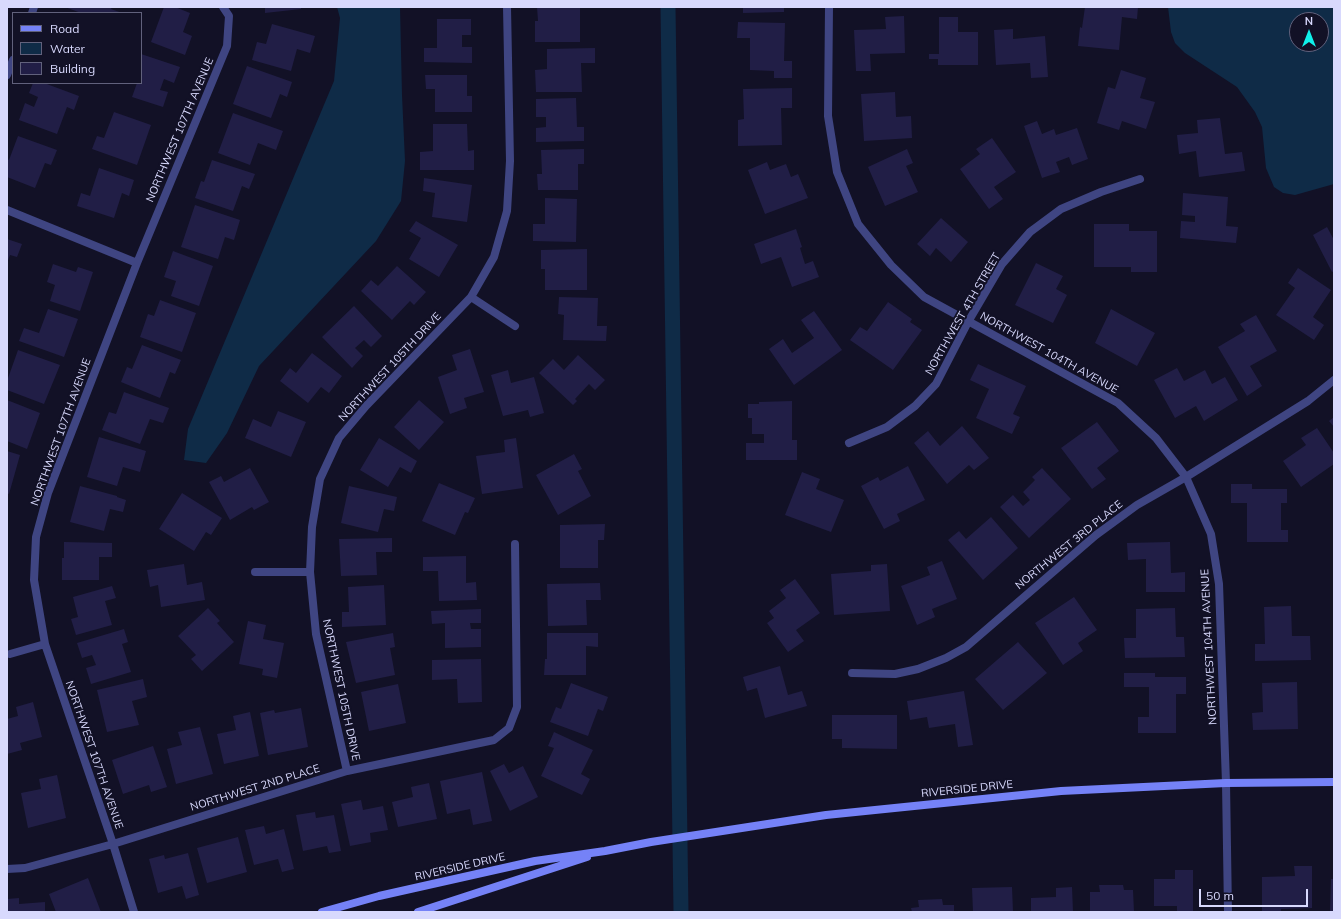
<!DOCTYPE html>
<html>
<head>
<meta charset="utf-8">
<style>
  body { margin:0 }
  #map { position:relative; width:1341px; height:919px; overflow:hidden; background:#121126; font-family:Mulish,sans-serif }
  canvas { display:block }
  .frame { position:absolute; inset:0; border:8px solid #d8d9fd; pointer-events:none }
  .legend { position:absolute; left:12px; top:12px; width:130px; height:72px; box-sizing:border-box; background:#121126; border:1px solid #61617c; margin:0; padding:5px 7px; list-style:none; font-size:12px; color:#d8d9fd }
  .legend li { display:flex; align-items:center; gap:8px; height:20px }
  .legend b { width:20px; border:1px solid #61617c }
  .north { position:absolute; left:1289px; top:12px; width:40px; height:40px; box-sizing:border-box; background:#121126; border:1px solid #61617c; border-radius:50%; rotate:0deg; font-size:11px; font-weight:700; line-height:16px; text-align:center; color:#d8d9fd }
  .north::after { content:''; display:block; margin:auto; width:14px; height:18px; background:#10f1eb; clip-path:polygon(50% 0,100% 100%,50% 72%,0 100%) }
  .scale { position:absolute; left:1199px; top:889px; width:109px; height:18px; box-sizing:border-box; border:2px solid #d8d9fd; border-top:0; padding-left:5px; font-size:12px; line-height:14px; white-space:nowrap; color:#d8d9fd; -webkit-text-stroke:3px #121126; paint-order:stroke }
</style>
</head>
<body>
<div id="map">
<canvas width="1341" height="919"></canvas>
<div class="frame"></div>
<ul class="legend">
<li><b style="height:5px;background:#7582f7"></b>Road</li>
<li><b style="height:11px;background:#0f2b47"></b>Water</li>
<li><b style="height:11px;background:#211e46"></b>Building</li>
</ul>
<div class="north">N</div>
<div class="scale">50 m</div>
</div>
<script>
const ctx = document.querySelector('canvas').getContext('2d');
ctx.lineJoin = 'round';
function fill(path, color) {
  ctx.fillStyle = color;
  ctx.fill(path, 'evenodd');
}
function stroke(path, color, width, dash) {
  ctx.strokeStyle = color;
  ctx.lineWidth = width;
  ctx.lineCap = dash ? 'butt' : 'round';
  ctx.setLineDash(dash || []);
  ctx.stroke(path);
}
function drawText(font, color, halo, rows, align = 'center') {
  ctx.font = font + ' Mulish,sans-serif';
  ctx.lineWidth = 4;
  ctx.setLineDash([]);
  ctx.textBaseline = 'middle';
  ctx.strokeStyle = halo;
  ctx.fillStyle = color;
  for (const [text, x, y, turn = 0] of rows) {
    ctx.save();
    ctx.translate(x, y);
    ctx.rotate((+turn || 0) * Math.PI / 180);
    ctx.textAlign = isNaN(turn) ? turn : align;
    if (halo) ctx.strokeText(text, 0, 0);
    ctx.fillText(text, 0, 0);
    ctx.restore();
  }
}
fill(new Path2D(`
  M337,7H400L402,95L405,161L401,201L376,241L259,366L227,433L206,463L184,460L188,429L334,81L340,18Z
  M1168,7H1334V184L1295,195L1283,193L1274,187L1266,168L1262,127L1255,112L1237,87L1185,53L1175,43L1171,32ZM1297,20H1321V44H1297Z`), '#0f2b47');
stroke(new Path2D(`
  M668,7L681,912`), '#0f2b47', 15);
fill(new Path2D(`
  M65,7H112L111,9L122,13H81Z
  M164,7H175L190,13L183,32L192,36L185,55L151,42Z
  M265,7H301V9L265,13Z
  M537,7H580V42H535V21H538Z
  M743,7H784V12L743,13Z
  M1085,7H1138L1137,19L1122,17L1119,50L1078,46L1080,27L1082,28Z
  M904,16L905,53L870,54L871,71H856L854,30L886,29L885,17Z
  M939,17H958V32H978V65H938V59H929V54H939Z
  M437,19H471V35H462V47H472V63L424,62V48H437Z
  M738,22L785,23L784,61H792V78H774V71L750,70V38H737Z
  M272,24L315,36L310,53L297,49L291,71L252,60L257,42L266,44Z
  M1013,29V39L1045,36L1048,77L1031,78L1030,63L996,65L994,30Z
  M595,48V63H581L582,92H536L535,70L547,69V49Z
  M141,54L180,67L174,83L164,79L160,90L168,92L163,107L132,97L137,83H141L142,68H141Z
  M247,66L292,82L287,97L280,94L271,118L233,104Z
  M1121,70L1146,78L1140,98L1155,102L1146,129L1122,121L1119,130L1097,123L1108,87L1115,89Z
  M425,75H467V96H472V112H435V89H426Z
  M33,83H44L79,96L74,110L67,107L57,134L19,120L25,103L34,107L38,97L29,93Z
  M792,88V108H781L782,145L738,146V120L744,119L743,89Z
  M895,92L896,117L911,116L912,138L864,141L861,94Z
  M576,98L577,127H584V141L536,142V128L546,127V117H536V99Z
  M114,112L151,125L137,165L92,149L97,136L104,138Z
  M233,113L283,131L276,150L258,143L250,165L218,153Z
  M1220,118L1225,154L1242,152L1245,171L1199,177L1196,151L1179,154L1177,135L1198,133L1197,120Z
  M1037,121L1042,134L1054,129L1056,135L1077,128L1088,159L1072,165L1069,157L1056,162L1060,172L1042,178L1024,126Z
  M433,124H467L468,151L474,150V170H420V152L433,151Z
  M18,136L57,150L51,165L45,163L35,188L7,177V159L9,160Z
  M992,138L1016,172L994,187L1003,199L989,209L960,169L980,154L976,149Z
  M584,149V164H578V190H538L537,174H542L541,150Z
  M907,149L913,163L906,166L918,192L885,206L868,167Z
  M212,160L255,174L249,189L242,186L233,211L195,198L201,181L204,182Z
  M767,162L770,170L786,164L791,177L798,174L808,198L765,214L748,170Z
  M99,168L134,180L129,196L122,193L114,218L77,206L81,193L90,196Z
  M424,178L472,185L467,222L432,217L435,193L423,191Z
  M1183,193L1228,197L1226,226L1238,227L1236,243L1180,238L1181,221L1195,222V216L1182,215Z
  M545,198L577,199L576,242L533,241V224H545Z
  M195,205L240,220L234,240L225,237L218,259L181,247Z
  M941,218L968,242L951,262L936,248L930,256L917,244Z
  M416,221L458,245L439,277L409,259L421,238L409,231Z
  M1094,224H1129V231H1157V272H1131V267H1094Z
  M1327,227L1334,240V271L1332,272L1313,235Z
  M796,229L802,247L800,248L805,264L813,261L819,277L792,287L781,257L761,264L754,244Z
  M7,239L22,244L17,257L10,255L7,263Z
  M587,249V290H545V269H541V250Z
  M173,251L213,266L199,306L171,296L176,281L164,277Z
  M1036,263L1063,276L1056,289L1067,295L1053,323L1015,305Z
  M53,264L76,272L78,267L93,272L80,311L50,301L55,285L47,282Z
  M397,266L426,292L414,305L410,301L392,320L361,291L371,280L378,286Z
  M1298,268L1331,290L1313,317L1324,325L1314,340L1276,315L1295,288L1288,283Z
  M559,297L598,298L597,326H607L606,341L563,340L564,315L558,314Z
  M160,300L196,313L182,352L140,337L148,314L154,316Z
  M888,302L912,319L910,322L922,330L893,370L850,340L860,327L867,331Z
  M354,306L382,336L371,347L364,340L355,348L363,356L352,368L322,337Z
  M48,309L78,319L64,357L19,341L24,328L39,333Z
  M1111,309L1155,333L1137,366L1095,343Z
  M814,311L842,350L794,385L769,349L783,339L792,353L814,338L801,320Z
  M1256,315L1277,351L1250,366L1262,386L1247,396L1218,347L1245,331L1240,324Z
  M142,345L181,360L175,374L170,372L160,398L121,382L127,367L132,369Z
  M470,349L484,392L464,398L467,408L450,414L438,377L457,370L452,355Z
  M18,350L60,365L44,404L7,390V381Z
  M312,353L342,376L329,393L321,387L308,403L280,381L290,368L296,373Z
  M578,355L605,380L595,390L589,384L575,399L577,401L573,405L539,373L553,359L564,370Z
  M978,364L1026,386L1013,414L1020,417L1012,434L976,418L989,389L970,380Z
  M1177,368L1184,381L1205,370L1212,384L1225,377L1238,400L1204,421L1196,406L1175,418L1154,380Z
  M508,370L511,383L534,377L544,413L530,417L528,410L503,416L491,375Z
  M124,392L169,408L163,423L150,419L140,444L102,430L109,412L116,414Z
  M7,400L40,413L27,449L7,441Z
  M419,400L444,422L419,450L394,427Z
  M792,401V440H797V460H746V443H764V434H752V418H748V404H759V402Z
  M278,411L306,422L291,457L245,438L253,419L271,427Z
  M1334,417V427L1329,421Z
  M1097,422L1119,451L1097,468L1106,479L1092,489L1061,448Z
  M962,426L989,458L974,470L969,465L947,484L914,443L928,431L940,446Z
  M1317,428L1334,453V464L1301,487L1283,461L1306,445L1301,438Z
  M99,437L146,451L140,472L123,467L117,486L87,477Z
  M379,438L417,461L411,473L400,467L388,487L360,470Z
  M516,438L523,488L482,494L476,456L505,452L504,440Z
  M7,451L20,455L9,494L7,493Z
  M574,454L582,469L578,471L591,496L558,515L536,475Z
  M908,466L925,500L897,514L900,521L884,529L861,486L878,477L880,481Z
  M250,468L269,502L254,510L252,507L230,520L209,482L221,476L224,482Z
  M1042,468L1071,499L1029,538L1000,507L1013,495L1023,506L1030,500L1023,492L1035,480L1032,477Z
  M802,472L820,479L816,489L844,500L831,532L785,515Z
  M439,483L475,498L468,513L465,512L455,535L422,521Z
  M1231,484H1252V489H1287V503H1281V530H1288V542H1247V503H1231Z
  M80,486L117,496V497L126,500L123,512L110,509L104,531L70,522Z
  M349,486L397,497L394,511L384,509L378,532L341,523Z
  M182,493L222,518L211,535L206,532L194,551L159,529Z
  M991,517L1018,548L983,580L948,540L959,531L966,539Z
  M605,524L604,540H598V568H560V525Z
  M392,538V552H376L377,575L341,576L339,539Z
  M64,542L112,543V557H99V580H62V558H64Z
  M1170,542L1171,573L1185,572V592H1146V559L1128,560L1127,543Z
  M466,556V583L476,582L477,600L439,601L438,571H423V557Z
  M942,561L957,599L932,609L935,617L917,625L901,586L930,575L927,567Z
  M184,564L187,585L202,582L205,600L161,607L158,585L150,587L147,570Z
  M887,564L890,611L834,615L831,574L871,571V565Z
  M795,579L820,613L796,630L804,641L788,652L767,623L774,618L769,611L786,598L780,590Z
  M600,583L601,600H586L587,625L548,626L547,584Z
  M384,585L386,625L342,627V612H349L348,587Z
  M112,586L116,598L105,601L112,625L76,635L71,619L78,617L73,597Z
  M1074,597L1097,630L1078,643L1083,651L1063,665L1035,623Z
  M1291,606L1292,636H1310L1311,660L1255,661V644H1265L1264,607Z
  M208,608L220,621L217,623L234,642L202,671L191,659L196,655L178,636Z
  M1175,608L1176,637H1184L1185,657L1125,658L1124,638H1136V609Z
  M481,609V623H470L471,629H481V647L445,648V623L432,624L431,611Z
  M248,621L266,625L263,639L284,643L277,678L262,675L263,669L239,664Z
  M124,629L128,642L122,644L131,672L91,684L86,668L96,665L92,655L82,658L77,643Z
  M393,633L395,647L390,648L395,675L356,683L346,642Z
  M547,633H598V647L586,646V675H544L545,659H547Z
  M1018,642L1047,673L1003,710L975,679Z
  M481,659L482,702L458,703L457,679L432,680V660Z
  M780,666L788,695L802,691L807,706L765,718L757,688L747,691L743,677Z
  M1124,673H1155V677H1186V694H1176V733H1138V717H1149V687H1124Z
  M143,679L147,697L132,701L139,725L107,732L97,690Z
  M1297,682L1298,729L1253,730L1252,713L1263,712L1262,683Z
  M571,683L608,697L603,711L598,709L588,736L550,722L556,707L561,709Z
  M398,684L406,723L369,731L361,692Z
  M964,691L973,745L958,747L955,724L929,728L927,717L910,720L907,701Z
  M33,702L42,737L20,743L22,750L7,754V719L18,716L16,707Z
  M301,708L308,747L268,755L260,713L274,710L275,713Z
  M250,712L259,756L224,764L217,734L236,730L233,716Z
  M832,715H897V749L842,748V739H832Z
  M200,727L213,774L176,784L167,749L182,745L178,732Z
  M554,732L593,750L581,774L590,779L582,795L541,776L554,748L548,746Z
  M153,746L167,787L151,792L149,785L123,794L112,760Z
  M504,764L509,773L523,766L538,797L510,811L490,771Z
  M482,772L492,821L473,825L470,809L447,814L440,781Z
  M57,775L66,818L28,828L21,793L41,789L39,779Z
  M429,783L437,819L398,827L392,802L413,797L411,787Z
  M361,800L363,810L383,806L388,830L370,833L371,842L350,846L341,804Z
  M315,812L316,818L334,815L341,851L329,853L327,846L303,851L296,815Z
  M264,826L266,834L284,829L294,869L282,872L278,859L254,865L245,830Z
  M238,837L247,872L207,883L197,848Z
  M188,853L199,895L186,899L182,886L158,893L149,859L164,855L165,859Z
  M1294,866H1312V908L1281,909V912H1262V877L1295,876Z
  M1175,870H1193V912H1177V906H1154V879H1175Z
  M88,878L101,912H56L49,894Z
  M1331,879H1334V912H1330Z
  M1099,885H1123L1124,890H1133L1134,912H1090V892H1100Z
  M1012,887L1013,912H973L972,888Z
  M1072,887L1073,912H1031V898L1056,897V888Z
  M19,898V904L45,902V912H7V899Z
  M942,899L943,905H954V912H912L911,908L919,907L918,900Z`), '#211e46');
stroke(new Path2D(`
  M829,7L828,116L837,172L858,224L891,265L924,297L1118,403L1156,438L1186,477L1211,534L1219,584L1226,783L1228,912
  M32,13L34,7
  M7,75L13,60
  M7,210L137,263
  M471,297L515,326
  M849,443L887,427L915,406L936,384L968,322L1002,264L1030,232L1061,209L1101,192L1140,179
  M255,572H310
  M10,654L45,644
  M852,673L895,674L918,669L946,658L966,647L1096,535L1137,505L1186,477L1308,401L1334,380
  M347,771L316,634L310,572L312,527L320,479L339,438L366,406L471,297L494,257L507,211L510,161L507,7
  M7,869L25,868L113,844L347,771L494,740L509,728L517,707L515,544
  M134,912L113,844L45,644L34,580L36,537L48,493L137,263L227,46L229,16L223,7`), '#3f4582', 8);
stroke(new Path2D(`
  M322,912L379,896L535,861L605,851L651,842L826,815L1061,791L1226,783L1334,782
  M418,912L587,857`), '#7582f7', 8);
drawText('11px', '#d8d9fd', '#121126', [
  ["NORTHWEST 107TH AVENUE",180,130,-67],
  ["NORTHWEST 4TH STREET",963,314,-60],
  ["NORTHWEST 104TH AVENUE",1049,353,29],
  ["NORTHWEST 105TH DRIVE",390,367,-47],
  ["NORTHWEST 107TH AVENUE",61,432,-70],
  ["NORTHWEST 3RD PLACE",1069,545,-39],
  ["NORTHWEST 104TH AVENUE",1209,647,-93],
  ["NORTHWEST 105TH DRIVE",341,690,78],
  ["NORTHWEST 107TH AVENUE",94,755,71],
  ["NORTHWEST 2ND PLACE",255,788,-17],
  ["RIVERSIDE DRIVE",967,789,-6],
  ["RIVERSIDE DRIVE",460,867,-13]
]);
</script>
</body>
</html>
